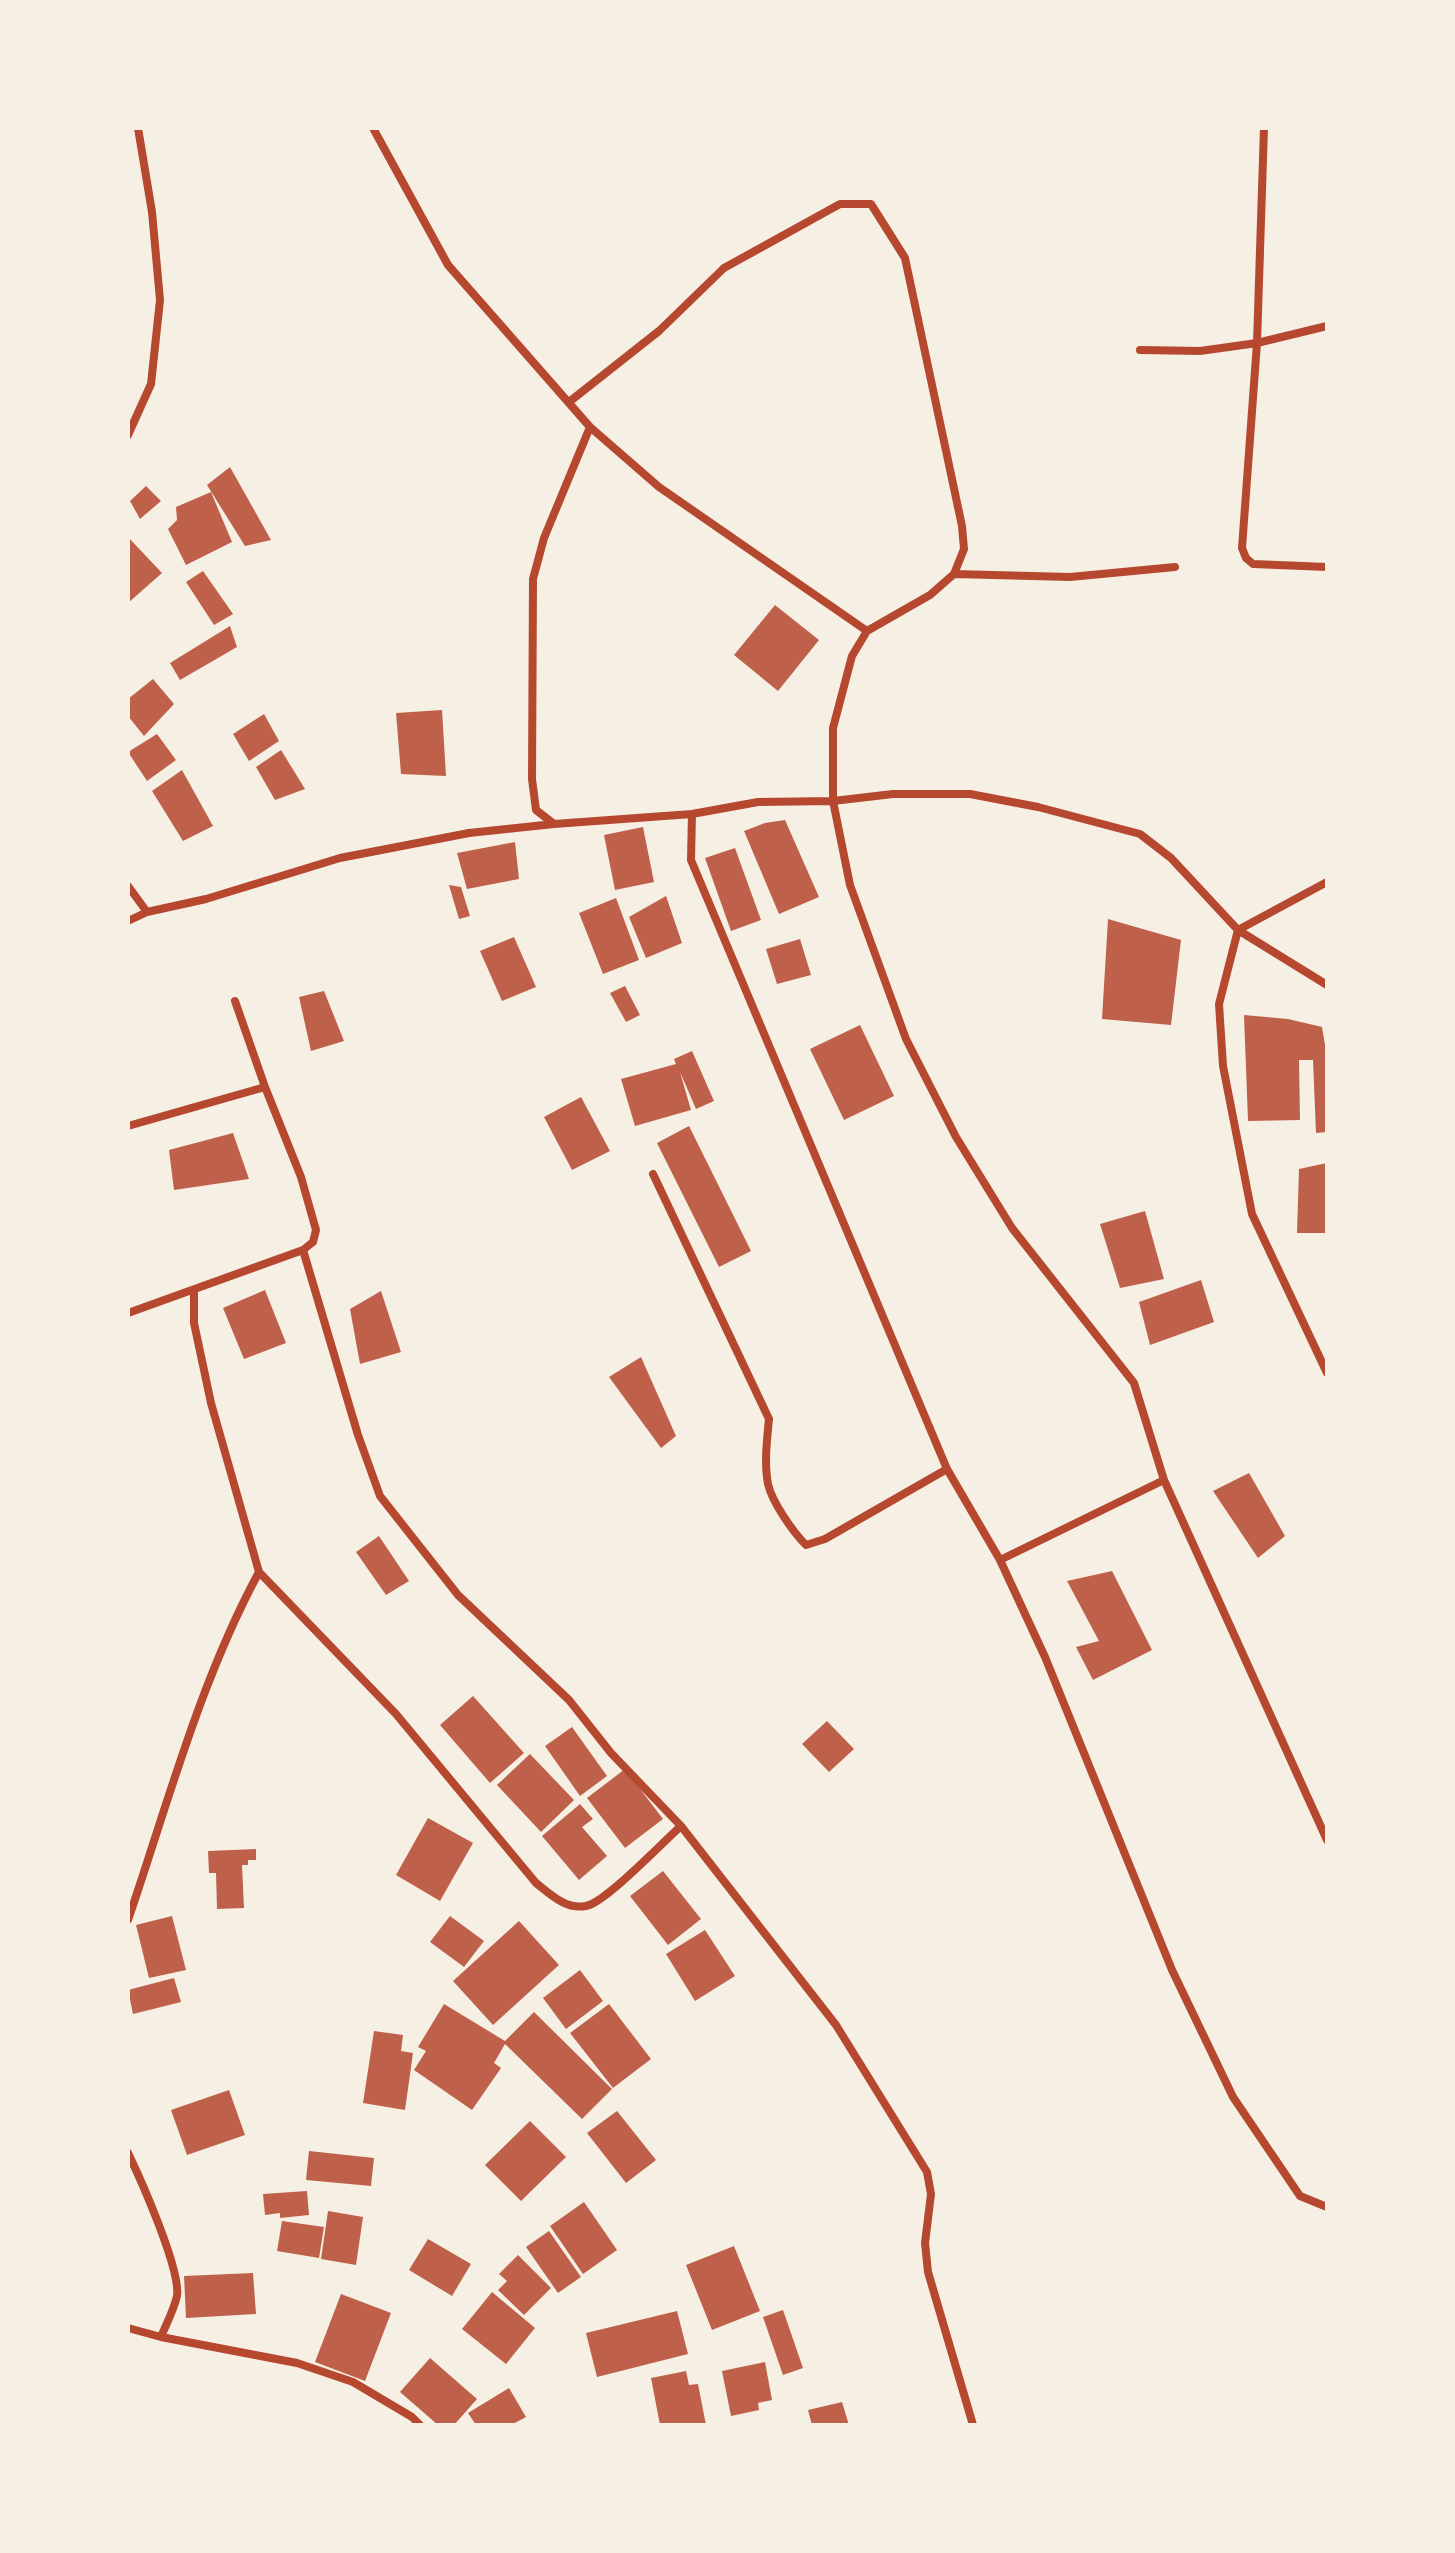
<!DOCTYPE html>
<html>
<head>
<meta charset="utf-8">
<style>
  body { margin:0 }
  #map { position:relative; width:1455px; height:2553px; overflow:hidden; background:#f6efe4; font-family:"Asap Condensed",sans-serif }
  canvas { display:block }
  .frame { position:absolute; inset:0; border:130px solid #f6efe4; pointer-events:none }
</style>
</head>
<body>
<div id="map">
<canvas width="1455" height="2553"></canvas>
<div class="frame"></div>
</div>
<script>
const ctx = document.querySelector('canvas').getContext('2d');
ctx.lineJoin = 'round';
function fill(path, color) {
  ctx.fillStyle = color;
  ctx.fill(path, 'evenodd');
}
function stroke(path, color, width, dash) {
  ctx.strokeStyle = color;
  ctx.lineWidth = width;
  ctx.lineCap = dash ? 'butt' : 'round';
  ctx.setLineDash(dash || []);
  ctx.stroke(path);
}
fill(new Path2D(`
  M230,467L271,540L245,546L207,485Z
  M146,486L161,501L140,519L130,501Z
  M211,492L232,542L186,565L168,529L177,520L176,507Z
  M128,537L162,573L128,603Z
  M203,571L233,614L214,625L186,582Z
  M775,605L819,640L778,691L734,655Z
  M230,626L237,647L180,680L170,663Z
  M153,679L174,704L144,736L128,716V699Z
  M442,710L446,776L401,774L396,713Z
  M264,714L279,741L249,761L233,734Z
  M157,734L176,760L147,781L128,752Z
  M281,750L305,789L275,800L256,767Z
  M182,770L213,826L183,841L152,791Z
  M785,820L819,897L779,914L744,831L765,823Z
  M643,827L654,882L615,890L604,835Z
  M515,842L519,879L467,889L457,853Z
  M735,848L761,920L731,931L705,858Z
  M449,885L461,887L470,916L459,919Z
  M666,896L682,943L646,958L629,917Z
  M616,898L639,960L603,974L579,913Z
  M1108,919L1181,940L1171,1025L1102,1019Z
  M514,937L536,987L502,1001L480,951Z
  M800,939L811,975L777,984L766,949Z
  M625,986L640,1015L626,1022L610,993Z
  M324,991L344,1041L311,1051L299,997Z
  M1244,1015L1288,1019L1322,1027L1327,1057V1132L1316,1133L1313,1060H1299L1300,1120L1248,1121Z
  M860,1025L894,1096L844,1120L810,1049Z
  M692,1051L714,1101L696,1109L680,1072L691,1110L635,1126L621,1079L676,1064L674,1059Z
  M581,1097L610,1151L572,1170L544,1117Z
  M689,1126L751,1251L719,1267L657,1143Z
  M233,1133L249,1179L174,1190L169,1150Z
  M1327,1163V1233H1297L1299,1169Z
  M1145,1211L1164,1279L1120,1288L1100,1224Z
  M1201,1280L1214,1322L1150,1345L1139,1302Z
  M265,1290L286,1343L244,1359L223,1308Z
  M381,1291L401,1352L360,1364L350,1309Z
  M641,1357L676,1436L661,1448L609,1377Z
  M1249,1473L1285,1536L1258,1558L1213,1491Z
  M379,1536L409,1581L386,1595L356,1552Z
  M1112,1571L1152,1650L1093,1680L1076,1647L1099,1641L1067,1581Z
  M473,1696L524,1753L490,1783L440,1725Z
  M827,1721L854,1749L829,1772L802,1744Z
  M572,1727L607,1776L580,1796L545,1746Z
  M530,1754L574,1800L541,1832L497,1785Z
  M625,1769L663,1819L625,1848L587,1798Z
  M580,1804L593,1819L582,1827L607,1856L579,1880L542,1836Z
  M428,1818L473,1843L440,1901L396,1875Z
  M256,1849V1860H248V1865H242L244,1908L217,1909L216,1873H209L208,1851Z
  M663,1871L701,1919L668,1945L630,1896Z
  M172,1916L186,1970L149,1978L136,1925Z
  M450,1916L484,1941L464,1967L430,1942Z
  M519,1921L559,1965L493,2025L453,1981Z
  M705,1930L735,1976L695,2001L666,1954Z
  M580,1970L603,2001L566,2029L543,1998Z
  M174,1978L181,2002L133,2014L128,1990Z
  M444,2004L505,2041L534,2012L612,2089L582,2119L505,2044L494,2063L501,2068L472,2110L414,2070L426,2051L418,2047Z
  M609,2004L651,2059L613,2088L570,2033Z
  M374,2031L403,2035L401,2051L413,2053L405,2110L363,2103Z
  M229,2090L245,2135L187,2155L171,2110Z
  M617,2111L656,2160L626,2183L587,2133Z
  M530,2121L566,2157L521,2201L485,2165Z
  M309,2151L374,2158L371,2186L306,2180Z
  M307,2191L309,2215L280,2218V2213L265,2215L263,2194Z
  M584,2202L617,2250L583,2274L550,2226Z
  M328,2211L363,2217L356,2265L321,2259Z
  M282,2221L324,2227L319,2258L277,2251Z
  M549,2231L581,2277L558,2293L526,2247Z
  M428,2239L471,2264L452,2296L409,2270Z
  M734,2246L760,2311L712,2330L686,2265Z
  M518,2255L551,2288L524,2315L498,2290L507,2281L499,2274Z
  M253,2273L256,2314L186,2318L184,2276Z
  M492,2292L535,2328L506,2364L462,2329Z
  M341,2294L391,2313L365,2381L315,2362Z
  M783,2310L803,2368L783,2375L763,2317Z
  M677,2311L688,2354L597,2377L586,2333Z
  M430,2358L477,2399L454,2425H438L400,2392Z
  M765,2362L772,2400L758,2403L759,2410L731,2416L722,2371Z
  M686,2371L689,2385L698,2384L706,2425H660L651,2378Z
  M509,2388L526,2417L511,2425H476L468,2413Z
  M842,2402L849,2425H812L808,2410Z`), '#bf614a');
stroke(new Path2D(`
  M373,128L448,265L590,427L659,487L867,631
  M1264,128L1257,343L1242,548L1246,558L1253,564L1327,567
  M1140,350L1200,351L1257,343L1327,326
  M569,402L659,331L724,268L840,204H871L905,258L962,526L964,549L954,574L930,595L867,631L852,656L833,728V801L850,885L906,1039L956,1137L1012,1228L1134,1383L1164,1480L1327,1840
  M590,427L544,538L533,579L532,779L536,810L554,824L692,814
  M128,435L151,384L160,300L152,212L138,128
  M954,574L1070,577L1175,567
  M1327,882L1238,930L1219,1004L1223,1066L1252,1214L1327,1373
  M128,886L147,912
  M128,921L147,912L206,899L340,858L469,833L554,824
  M1327,985L1238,930L1171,858L1140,834L1038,807L970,794H893L833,801L758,802L692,814L691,860L947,1469L1000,1560L1045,1657L1172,1970L1233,2097L1300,2196L1327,2207
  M128,1126L265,1087L235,1001
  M653,1174L769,1419C767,1440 764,1463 768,1484C772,1502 793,1532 806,1545L825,1539L947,1469
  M303,1250L358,1435L380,1496L458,1595L569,1700L611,1753L681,1826L836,2025L927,2172L931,2194L925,2243L928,2272L973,2425
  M194,1290V1323L211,1403L259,1572L396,1714L536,1883C550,1894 566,1910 586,1906C605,1903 663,1842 681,1826
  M128,1313L303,1250L313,1242L316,1230L301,1177L265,1087
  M1000,1560L1164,1480
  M128,1920C168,1803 200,1681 259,1572
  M128,2153C141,2180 181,2270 177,2296C174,2310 166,2324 161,2337
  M128,2328L161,2337L297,2363L353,2382L412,2417L420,2425`), '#b5482f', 8);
</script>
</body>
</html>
